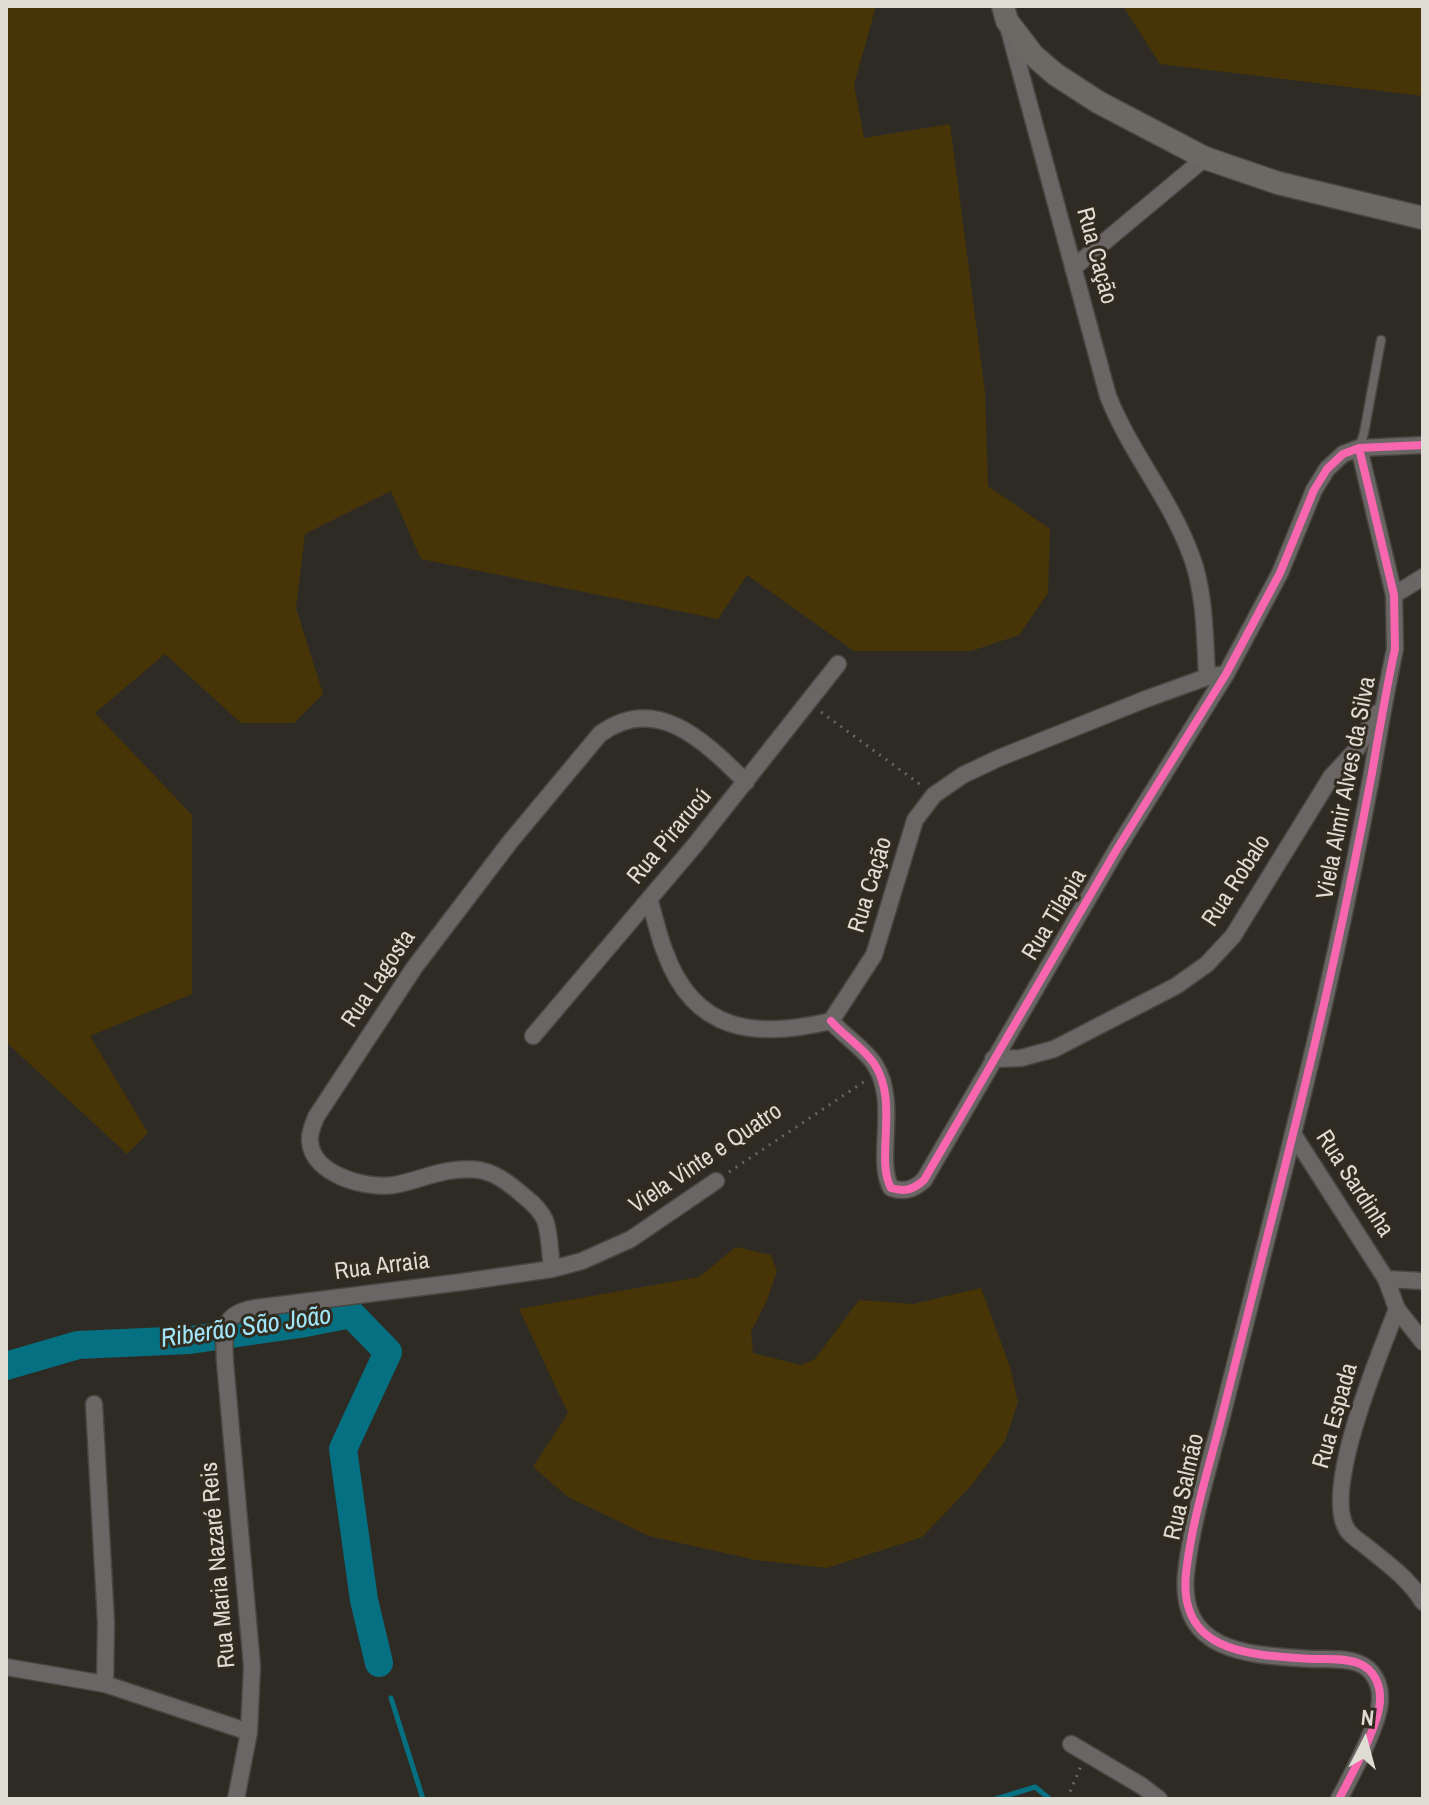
<!DOCTYPE html>
<html>
<head>
<meta charset="utf-8">
<style>
  body { margin:0 }
  #map { position:relative; width:1429px; height:1805px; overflow:hidden; background:#2e2b24; font-family:"Archivo Narrow",sans-serif }
  canvas { display:block }
  .frame { position:absolute; inset:0; border:8px solid #dfdcd4; pointer-events:none }
  .north { position:absolute; left:1325px; top:1701px; width:80px; height:80px; -webkit-text-stroke:6px #322c20; paint-order:stroke; rotate:6deg; font-size:22px; font-weight:700; line-height:32px; text-align:center; color:#dfdcd4 }
  .north::after { content:''; display:block; margin:auto; width:28px; height:36px; background:#dfdcd4; clip-path:polygon(50% 0,100% 100%,50% 72%,0 100%) }
</style>
</head>
<body>
<div id="map">
<canvas width="1429" height="1805"></canvas>
<div class="frame"></div>
<div class="north">N</div>
</div>
<script>
const ctx = document.querySelector('canvas').getContext('2d');
ctx.lineJoin = 'round';
function fill(path, color) {
  ctx.fillStyle = color;
  ctx.fill(path, 'evenodd');
}
function stroke(path, color, width, dash) {
  ctx.strokeStyle = color;
  ctx.lineWidth = width;
  ctx.lineCap = dash ? 'butt' : 'round';
  ctx.setLineDash(dash || []);
  ctx.stroke(path);
}
function drawText(font, color, halo, rows, align = 'center') {
  ctx.font = font + ' "Archivo Narrow",sans-serif';
  ctx.lineWidth = 6;
  ctx.setLineDash([]);
  ctx.textBaseline = 'middle';
  ctx.strokeStyle = halo;
  ctx.fillStyle = color;
  for (const [text, x, y, turn = 0] of rows) {
    ctx.save();
    ctx.translate(x, y);
    ctx.rotate((+turn || 0) * Math.PI / 180);
    ctx.textAlign = isNaN(turn) ? turn : align;
    if (halo) ctx.strokeText(text, 0, 0);
    ctx.fillText(text, 0, 0);
    ctx.restore();
  }
}
fill(new Path2D(`
  M6,6H876L854,85L864,138L950,124L985,392L988,486L1050,529L1048,593L1019,635L971,651H854L747,575L718,619L421,559L391,491L305,534L296,608L323,694L294,723H241L165,654L95,713L192,815V994L90,1036L148,1133L127,1154L6,1042Z
  M1123,6H1423V96L1160,64Z
  M736,1247L771,1255L777,1271L767,1300L751,1332L753,1353L801,1365L815,1359L859,1300L913,1304L981,1288L1010,1367L1018,1402L1005,1441L970,1487L922,1537L827,1568L756,1560L649,1536L568,1497L533,1467L568,1413L519,1309L699,1277Z`), '#483507');
stroke(new Path2D(`
  M391,1698L423,1799
  M996,1799L1035,1787L1050,1799`), '#067083', 5);
stroke(new Path2D(`
  M6,1366L78,1345L190,1340L300,1324L351,1314L388,1352L343,1449L364,1600L379,1663`), '#067083', 28);
const lane = new Path2D(`
  M1359,448L1364,433L1381,340`);
const street = new Path2D(`
  M1009,30L1108,396C1130,452 1170,498 1191,555C1205,591 1205,639 1207,677
  M1073,268L1205,158
  M1394,595L1423,577
  M649,899C655,917 658,935 665,952C694,1033 756,1039 831,1021L874,955L915,820L934,795L963,775L999,758L1146,699L1207,677L1226,674
  M831,1021C844,1036 865,1049 875,1065C899,1103 875,1159 891,1188C905,1192 913,1190 924,1180L1117,849L1226,674L1280,573L1314,490L1327,469L1343,454L1359,448L1423,445
  M533,1036L695,845L838,664
  M993,1059L1021,1058L1054,1049L1176,986L1207,964L1233,936L1331,777L1356,750L1377,713
  M1293,1134L1386,1279L1397,1309L1423,1342
  M552,1269C550,1254 550,1234 545,1220C540,1210 534,1204 525,1197C499,1174 484,1165 448,1171C430,1174 412,1182 394,1185C366,1189 312,1175 310,1141C309,1133 313,1125 316,1117L414,968L510,842L600,734C657,692 706,743 746,782
  M1386,1279L1423,1281
  M1397,1309C1381,1351 1320,1493 1348,1531C1352,1537 1361,1542 1367,1547C1388,1564 1409,1579 1423,1602
  M94,1404L106,1623L105,1684
  M6,1667L105,1684L249,1732
  M1071,1744L1142,1786L1159,1799
  M236,1799L249,1732L252,1666L225,1362C224,1331 220,1314 255,1308L462,1282L552,1269L582,1261L631,1239L716,1181
  M1339,1799C1351,1776 1379,1725 1380,1701C1381,1685 1374,1669 1358,1663C1344,1658 1327,1659 1312,1659C1251,1655 1178,1654 1186,1573C1192,1520 1209,1467 1222,1416C1245,1324 1269,1231 1292,1138C1322,1018 1349,896 1372,773C1379,732 1386,690 1395,649L1394,595L1359,448`);
const secondary = new Path2D(`
  M1003,6L1007,21L1033,55L1055,74L1098,102L1205,158L1278,183L1423,218`);
stroke(lane, '#494641', 11);
stroke(street, '#494641', 19);
stroke(secondary, '#494641', 25);
stroke(new Path2D(`
  M821,712L921,785
  M729,1172L865,1081
  M1067,1799L1081,1766`), '#686662', 3, [2, 6]);
stroke(lane, '#6a6665', 8);
stroke(street, '#6a6665', 16);
stroke(secondary, '#6c6965', 22);
stroke(new Path2D(`
  M831,1021C844,1036 865,1049 875,1065C899,1103 875,1159 891,1188C905,1192 913,1190 924,1180L1117,849L1226,674L1280,573L1314,490L1327,469L1343,454L1359,448L1423,445
  M1339,1799C1351,1776 1379,1725 1380,1701C1381,1685 1374,1669 1358,1663C1344,1658 1327,1659 1312,1659C1251,1655 1178,1654 1186,1573C1192,1520 1209,1467 1222,1416C1245,1324 1269,1231 1292,1138C1322,1018 1349,896 1372,773C1379,732 1386,690 1395,649L1394,595L1359,448`), '#f766af', 8);
drawText('24px', '#dfdcd4', '#322c20', [
  ["Rua Cação",1096,256,75],
  ["Viela Almir Alves da Silva",1347,788,-79],
  ["Rua Pirarucú",670,837,-50],
  ["Rua Robalo",1237,881,-57],
  ["Rua Cação",871,885,-73],
  ["Rua Tilapia",1055,915,-59],
  ["Rua Lagosta",379,979,-56],
  ["Viela Vinte e Quatro",706,1159,-34],
  ["Rua Sardinha",1354,1184,57],
  ["Rua Arraia",382,1267,-7],
  ["Rua Espada",1336,1416,-74],
  ["Rua Salmão",1185,1487,-77],
  ["Rua Maria Nazaré Reis",219,1565,-95]
]);
drawText('italic 26px', '#a0e6f8', '#322c20', [
  ["Riberão São João",246,1328,-8]
]);
</script>
</body>
</html>
